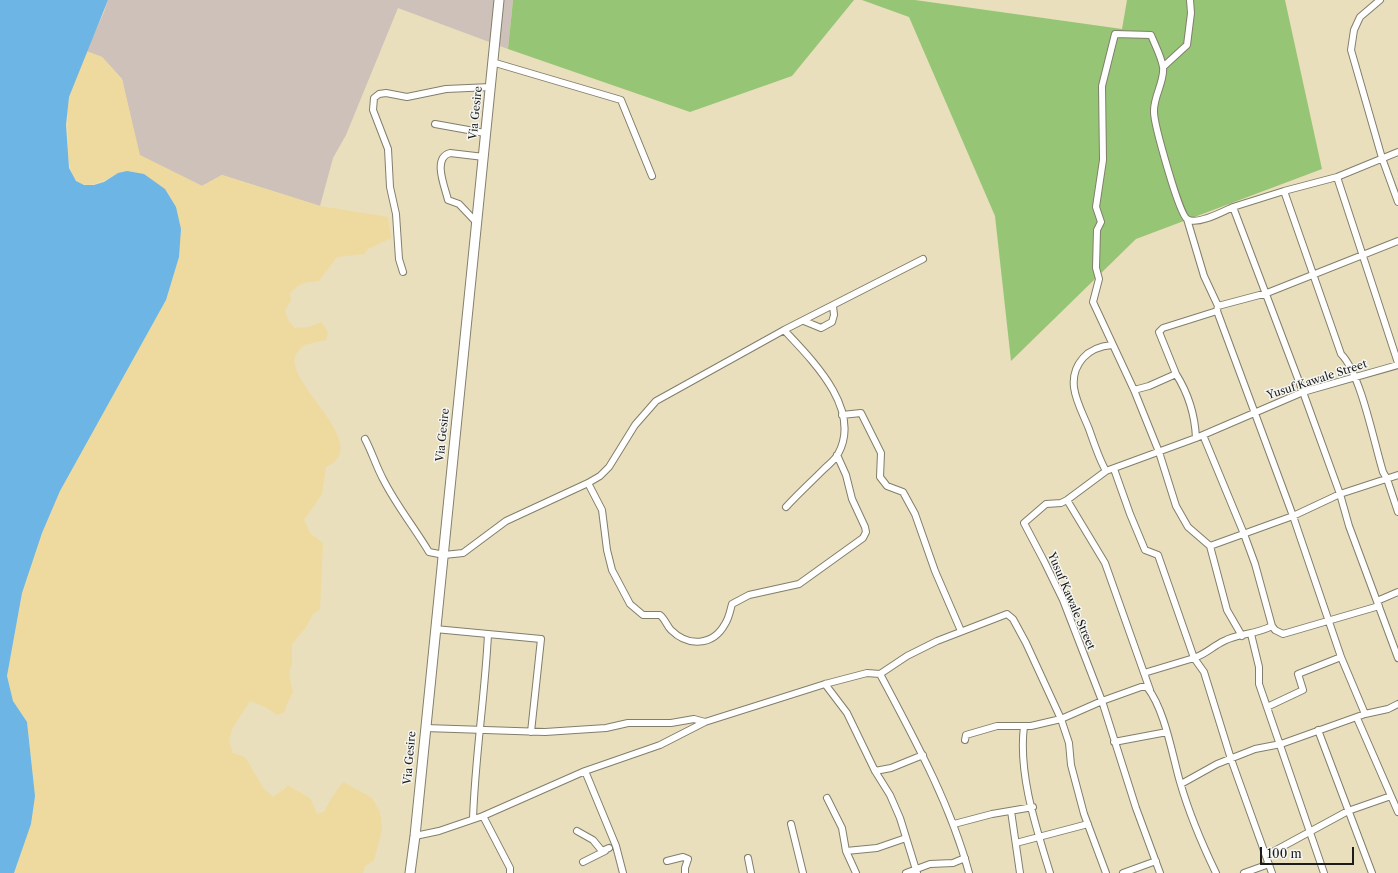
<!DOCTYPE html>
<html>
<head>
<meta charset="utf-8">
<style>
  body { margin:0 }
  #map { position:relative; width:1398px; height:873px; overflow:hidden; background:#e9dfbc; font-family:"Libre Caslon Text",serif }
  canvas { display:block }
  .scale { position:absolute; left:1260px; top:847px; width:94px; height:18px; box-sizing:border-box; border:2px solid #1c1c1c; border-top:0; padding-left:5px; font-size:12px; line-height:14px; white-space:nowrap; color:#1c1c1c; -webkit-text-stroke:3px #f6f6f2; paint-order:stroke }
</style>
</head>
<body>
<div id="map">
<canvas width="1398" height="873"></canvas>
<div class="scale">100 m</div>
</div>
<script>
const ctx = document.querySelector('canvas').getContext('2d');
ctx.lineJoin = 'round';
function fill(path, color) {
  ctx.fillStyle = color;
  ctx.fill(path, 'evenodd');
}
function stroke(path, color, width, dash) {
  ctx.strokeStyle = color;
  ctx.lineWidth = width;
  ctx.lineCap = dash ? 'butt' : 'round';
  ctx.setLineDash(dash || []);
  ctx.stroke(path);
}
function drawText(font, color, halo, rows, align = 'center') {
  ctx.font = font + ' "Libre Caslon Text",serif';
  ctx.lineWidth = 3;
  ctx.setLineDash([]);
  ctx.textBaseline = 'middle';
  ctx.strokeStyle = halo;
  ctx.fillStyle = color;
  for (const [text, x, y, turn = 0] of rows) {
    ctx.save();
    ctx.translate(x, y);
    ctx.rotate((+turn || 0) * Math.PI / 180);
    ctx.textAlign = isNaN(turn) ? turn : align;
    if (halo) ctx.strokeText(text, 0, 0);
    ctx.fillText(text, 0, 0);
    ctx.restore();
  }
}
fill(new Path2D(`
  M108,0H513L508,49L398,8L346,135L333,158L320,206L222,175L202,186L139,155L122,79L102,57L86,51L104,12Z`), '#cec1ba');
fill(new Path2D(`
  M513,0H854L792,76L690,112L508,49Z
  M862,0H915L1122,29L1127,0H1285L1322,169L1136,239L1011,361L995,216L909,17Z`), '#96c675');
fill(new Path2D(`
  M86,51L102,57L122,79L140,155L202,186L222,175L320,206L388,217L391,238L368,249L364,254L337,257L319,281C305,282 300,283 290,293L291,300L285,311L288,320L295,328L309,327L322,322L328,333L326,340L304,345C301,348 296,353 295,357C288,383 359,435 336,460C334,463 329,465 326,467L322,494L304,520L310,533L323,543L320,609L312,615L307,626L292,644V662L289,675L293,692L286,706L285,712L277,715L265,707L250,701L233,727L229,741L233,753L245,757L264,789L273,797L286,788L287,785L310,798L317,814L324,812L331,799L343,782L372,798L380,812L382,830L374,860L365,866L363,873H14L17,867L35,796L27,722L13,701L7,676L22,593L42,533L60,491L166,300L179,257L118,173C72,201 67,174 68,133C68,122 67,108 69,97C72,81 80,66 86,51Z`), '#eeda9e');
fill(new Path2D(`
  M0,0H108L69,97L66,125L69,168L76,181L84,185H94L104,182L118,173L127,171L144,174L165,189L176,207L181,229L179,257L166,300L60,491L42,533L22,593L7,676L13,701L27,722L35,796L31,824L14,873H0Z`), '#6db5e5');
const minor = new Path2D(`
  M1380,0L1360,17L1354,30L1351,50L1382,158L1398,202
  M492,62L621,100L652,176
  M1163,67L1187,45L1191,13L1190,0
  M435,124L485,133
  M1337,177L1398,363
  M1284,191L1341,354C1361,374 1374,443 1383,472L1387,479L1398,512
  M1233,207L1284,191L1337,177L1398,152
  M1187,219L1204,276L1218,306L1217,311L1293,516L1341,657L1365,714
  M477,223L459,204L448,200C445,187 432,158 450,153L484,157
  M403,272L399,259L396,214L390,187L388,149L373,110L374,98L379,94L386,93L407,97L446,89L491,87
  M1218,306L1267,293L1398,241
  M804,321L821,328L832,322L834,315L833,306
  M784,330C811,359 863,409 838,454C835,460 828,465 823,470C811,482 798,494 786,507
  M1176,374C1188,393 1195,416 1196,438
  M1134,390L1149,386L1176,374L1159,332L1163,328L1217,311
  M842,415L861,413L881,453L880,477L887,486L903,492L915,514L935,571L961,631
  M1203,435L1244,534L1255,564L1272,626L1275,630L1283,634L1379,606
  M365,439C372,452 376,466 383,479C396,505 414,527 429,552L444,555L463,553L506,521L588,483L600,476L609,467L635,425L656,401L784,330L923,259
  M1114,469L1130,514L1145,550L1158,555L1194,658L1144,673
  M1106,471C1099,459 1094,443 1089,429C1080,406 1063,381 1083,358C1091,349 1100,346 1112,345
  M1398,475L1340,494L1293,516L1210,546L1188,527L1176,506L1159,452L1134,390L1093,302L1099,279L1096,268L1097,230L1101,222L1096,207L1103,160L1102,86L1115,34L1151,35C1155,45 1161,56 1163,67C1165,81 1153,97 1154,112C1154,124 1179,214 1187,219C1197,226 1224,211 1233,207L1303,392L1340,494L1349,526L1398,658
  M588,483L602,510L607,550L612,570L630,604L643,615H660C665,619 667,626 671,630C688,647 713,646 725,624C729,618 730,611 732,604L749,595L799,584L863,538L866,532L865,527L852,499L846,475L837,455
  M1067,500L1105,563L1150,690
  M1210,546L1227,610L1242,636
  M1377,601L1398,592
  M1272,626C1255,635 1238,633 1224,641C1213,646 1206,654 1194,658L1204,672L1231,759L1272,873
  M435,629L541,639L531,732
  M1251,634L1259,667V684L1324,873
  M880,674C914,738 950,803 969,873
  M825,684L847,713L875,771L890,795L900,818L917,873
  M1267,707L1303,690L1298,674L1341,657
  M1357,718L1398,812
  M1024,726C1018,774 1036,827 1050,873
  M425,728L545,732L606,728L628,723H671L694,719L705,722
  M1318,730L1372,873
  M965,740L966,735L997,726H1031L1061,719L1102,701L1141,687H1147C1165,710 1172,754 1180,782C1189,813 1202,844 1216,873
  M1114,742L1167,732
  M585,771L616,846L623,873
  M875,771L891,768L923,755
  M1181,784L1217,764L1255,749L1281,744L1365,714L1388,709L1398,704
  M827,798L842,828L846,851L856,873
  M1011,811L1020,873
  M483,816L510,868V873
  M473,819C475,757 485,696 488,634
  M791,824L803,873
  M954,824L992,814L1033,807
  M577,831L593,840L602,851L609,848
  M415,836L439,831L483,816L585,771L660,745L705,722L825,684L867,673L880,674L907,656L937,641L1007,614L1013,619L1026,643L1061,719L1069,743L1071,765L1084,814L1106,873
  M1016,843L1088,824
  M846,851L877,848L906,838
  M1267,855L1348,811L1391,796
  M748,858L751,873
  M667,861L683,857L688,859L685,868V873
  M583,862L605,851
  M906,873L930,864L953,863L965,858
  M1123,873L1156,861
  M1160,873L1136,808L1102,701L1063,600L1044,561L1024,523L1046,504L1061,503L1067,500L1106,471L1196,438L1303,392L1398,365
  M1244,873L1269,864`);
const secondary = new Path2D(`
  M410,873L415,836L499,0`);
stroke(minor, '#827e6c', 8);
stroke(secondary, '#827e6c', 11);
stroke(minor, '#fff', 6);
stroke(secondary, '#fff', 9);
drawText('11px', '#1c1c1c', '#f6f6f2', [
  ["Via Gesire",476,113,-84],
  ["Yusuf Kawale Street",1317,380,-18],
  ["Via Gesire",443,435,-84],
  ["Yusuf Kawale Street",1071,601,67],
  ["Via Gesire",410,758,-85]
]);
</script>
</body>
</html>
